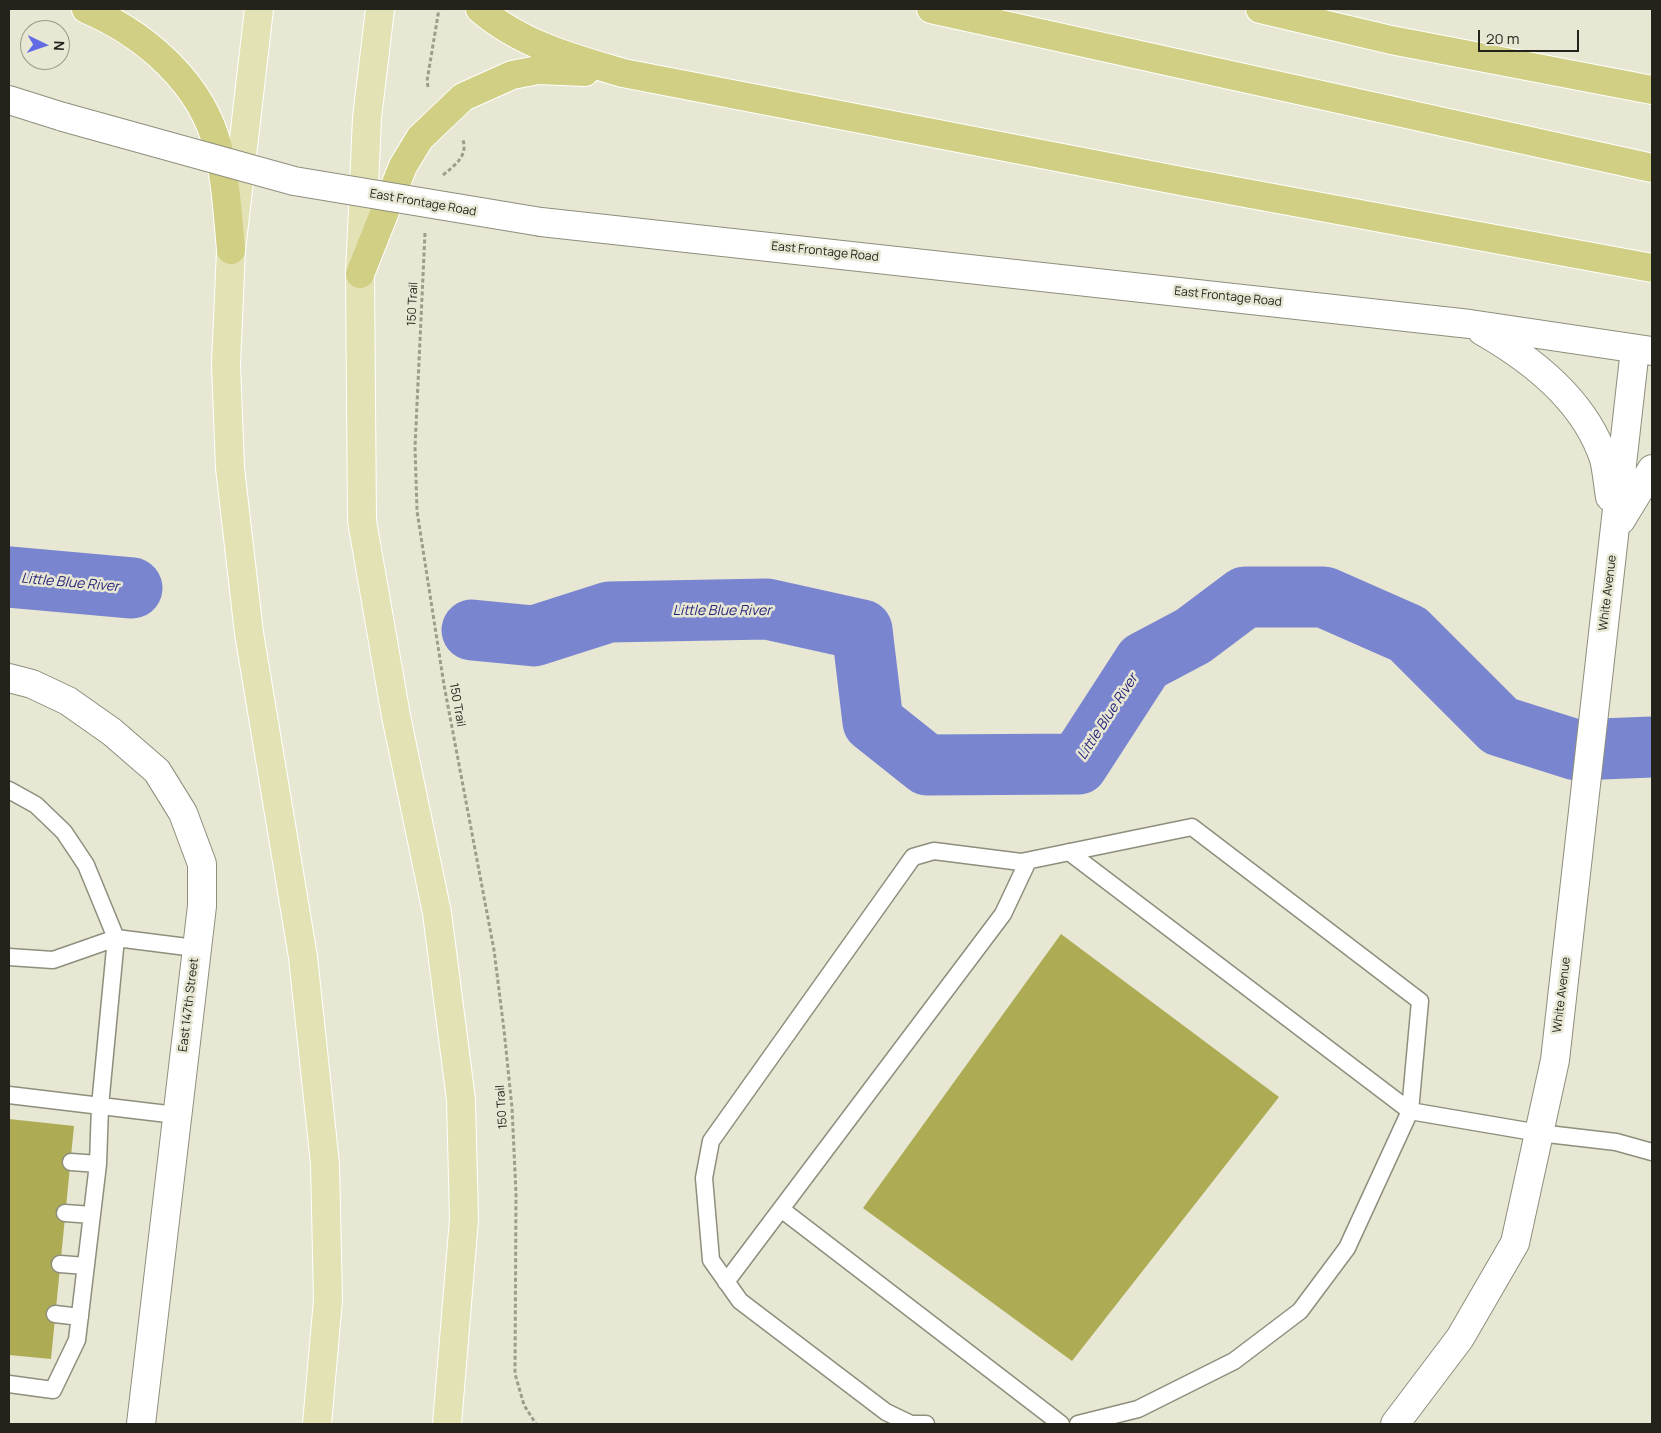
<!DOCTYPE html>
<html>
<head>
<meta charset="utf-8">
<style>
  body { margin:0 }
  #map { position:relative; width:1661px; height:1433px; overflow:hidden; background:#e7e7d4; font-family:Manrope,sans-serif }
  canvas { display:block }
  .frame { position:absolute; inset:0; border:10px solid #23231c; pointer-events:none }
  .north { position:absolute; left:20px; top:20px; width:50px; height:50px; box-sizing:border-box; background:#e7e7d4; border:1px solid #99998a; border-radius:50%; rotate:93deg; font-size:14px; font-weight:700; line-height:20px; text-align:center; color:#23231c }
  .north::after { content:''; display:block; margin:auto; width:18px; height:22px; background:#626be3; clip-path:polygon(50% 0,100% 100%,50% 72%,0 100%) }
  .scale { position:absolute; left:1478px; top:30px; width:101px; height:22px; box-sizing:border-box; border:2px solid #23231c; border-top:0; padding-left:6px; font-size:15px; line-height:18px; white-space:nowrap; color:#23231c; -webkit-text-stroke:4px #e7e7d4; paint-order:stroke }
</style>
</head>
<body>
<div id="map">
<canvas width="1661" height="1433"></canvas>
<div class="frame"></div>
<div class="north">N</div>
<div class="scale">20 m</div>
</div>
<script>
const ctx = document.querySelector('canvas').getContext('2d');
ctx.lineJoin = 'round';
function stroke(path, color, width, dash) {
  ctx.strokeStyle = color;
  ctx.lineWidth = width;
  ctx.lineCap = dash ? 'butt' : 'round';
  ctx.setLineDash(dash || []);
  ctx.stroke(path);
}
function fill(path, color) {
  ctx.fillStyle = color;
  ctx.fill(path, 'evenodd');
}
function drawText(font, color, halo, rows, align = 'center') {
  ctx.font = font + ' Manrope,sans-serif';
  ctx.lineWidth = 5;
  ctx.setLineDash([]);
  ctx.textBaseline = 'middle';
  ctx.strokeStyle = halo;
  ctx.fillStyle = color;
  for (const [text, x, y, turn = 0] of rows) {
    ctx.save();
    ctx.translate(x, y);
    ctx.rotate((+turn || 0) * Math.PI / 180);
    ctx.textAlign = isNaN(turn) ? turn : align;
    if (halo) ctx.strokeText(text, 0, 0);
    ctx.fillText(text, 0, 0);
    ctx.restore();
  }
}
stroke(new Path2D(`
  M9,577L132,588
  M472,630L534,636L609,612L767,609L862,630L873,722L927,765L1078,764L1144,662L1193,636L1245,597H1324L1408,634L1500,726L1576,750L1652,747`), '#7a85cf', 61);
fill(new Path2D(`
  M1061,934L1279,1097L1072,1361L863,1208Z
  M9,1119L74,1126L51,1359L9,1355Z`), '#adac54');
const service = new Path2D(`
  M9,790L36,805L64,832L86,865L116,938L100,1106L98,1164L77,1340L53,1390L9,1384
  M1069,852L1410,1111L1347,1248L1300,1311L1234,1361L1138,1409L1078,1424
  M9,957L53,960L116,938L195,948
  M9,1095L176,1115
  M71,1162L98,1164
  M781,1209L1061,1424
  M65,1213L92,1215
  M60,1264L86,1266
  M726,1282L1003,914L1028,861
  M55,1314L80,1317
  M926,1424H911L886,1412L740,1301L711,1260L704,1178L711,1141L913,857L934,851L1021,862L1192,827L1420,1001L1410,1111L1539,1133L1616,1142L1652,1152`);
const minor = new Path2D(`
  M9,678L32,684L68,701L112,732L157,771L183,813L202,864V906L141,1424`);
const tertiary = new Path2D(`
  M9,100L63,117
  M541,222L1470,324L1652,351
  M1482,331C1533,360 1585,401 1604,459C1607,471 1608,485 1610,497
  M1621,520L1652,469
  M1395,1424L1460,1338L1515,1243L1555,1060L1635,349`);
const primary = new Path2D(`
  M259,9L231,250L226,364L230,468L249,633L303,957L325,1164L328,1300L317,1424
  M380,9L367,118L360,274L362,521L396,716L437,913L461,1100L464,1219L447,1424`);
const motorway = new Path2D(`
  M86,9C145,34 202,83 218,148C226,182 228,216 231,250
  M480,9C520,44 572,58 623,73L1186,182L1652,268
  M931,9L1652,168
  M1260,9L1391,40L1652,90
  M360,274L403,166L420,138L463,97L512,75L538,70L585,72`);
stroke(service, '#8e8e7d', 19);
stroke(minor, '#8e8e7d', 30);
stroke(tertiary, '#8e8e7d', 30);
stroke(primary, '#fff', 30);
stroke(motorway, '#fff', 30);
stroke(new Path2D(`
  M428,87L427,81L439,9
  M443,175C455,165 468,156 463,140
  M425,233L415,447L417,511L444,685L494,950L504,1030L512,1108L516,1193L515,1374L524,1405L536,1424`), '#9d9d8e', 3, [4, 2.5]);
stroke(service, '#fff', 16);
stroke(minor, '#fff', 28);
stroke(tertiary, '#fff', 28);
stroke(primary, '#e3e2b5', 28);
stroke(motorway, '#d0cf83', 28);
const tertiaryBridge = new Path2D(`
  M63,117L294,181L541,222`);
stroke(tertiaryBridge, '#8e8e7d', 30, []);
stroke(tertiaryBridge, '#fff', 28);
drawText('12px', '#23231c', '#e7e7d4', [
  ["East Frontage Road",423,203,10],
  ["East Frontage Road",825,252,6],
  ["East Frontage Road",1228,297,6],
  ["150 Trail",413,304,-87],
  ["White Avenue",1608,593,-83],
  ["150 Trail",457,705,80],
  ["White Avenue",1562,995,-83],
  ["East 147th Street",189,1005,-83],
  ["150 Trail",502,1107,-94]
]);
drawText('italic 14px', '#262479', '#e7e7d4', [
  ["Little Blue River",70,583,5],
  ["Little Blue River",722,611],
  ["Little Blue River",1108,717,-57]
]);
</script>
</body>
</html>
